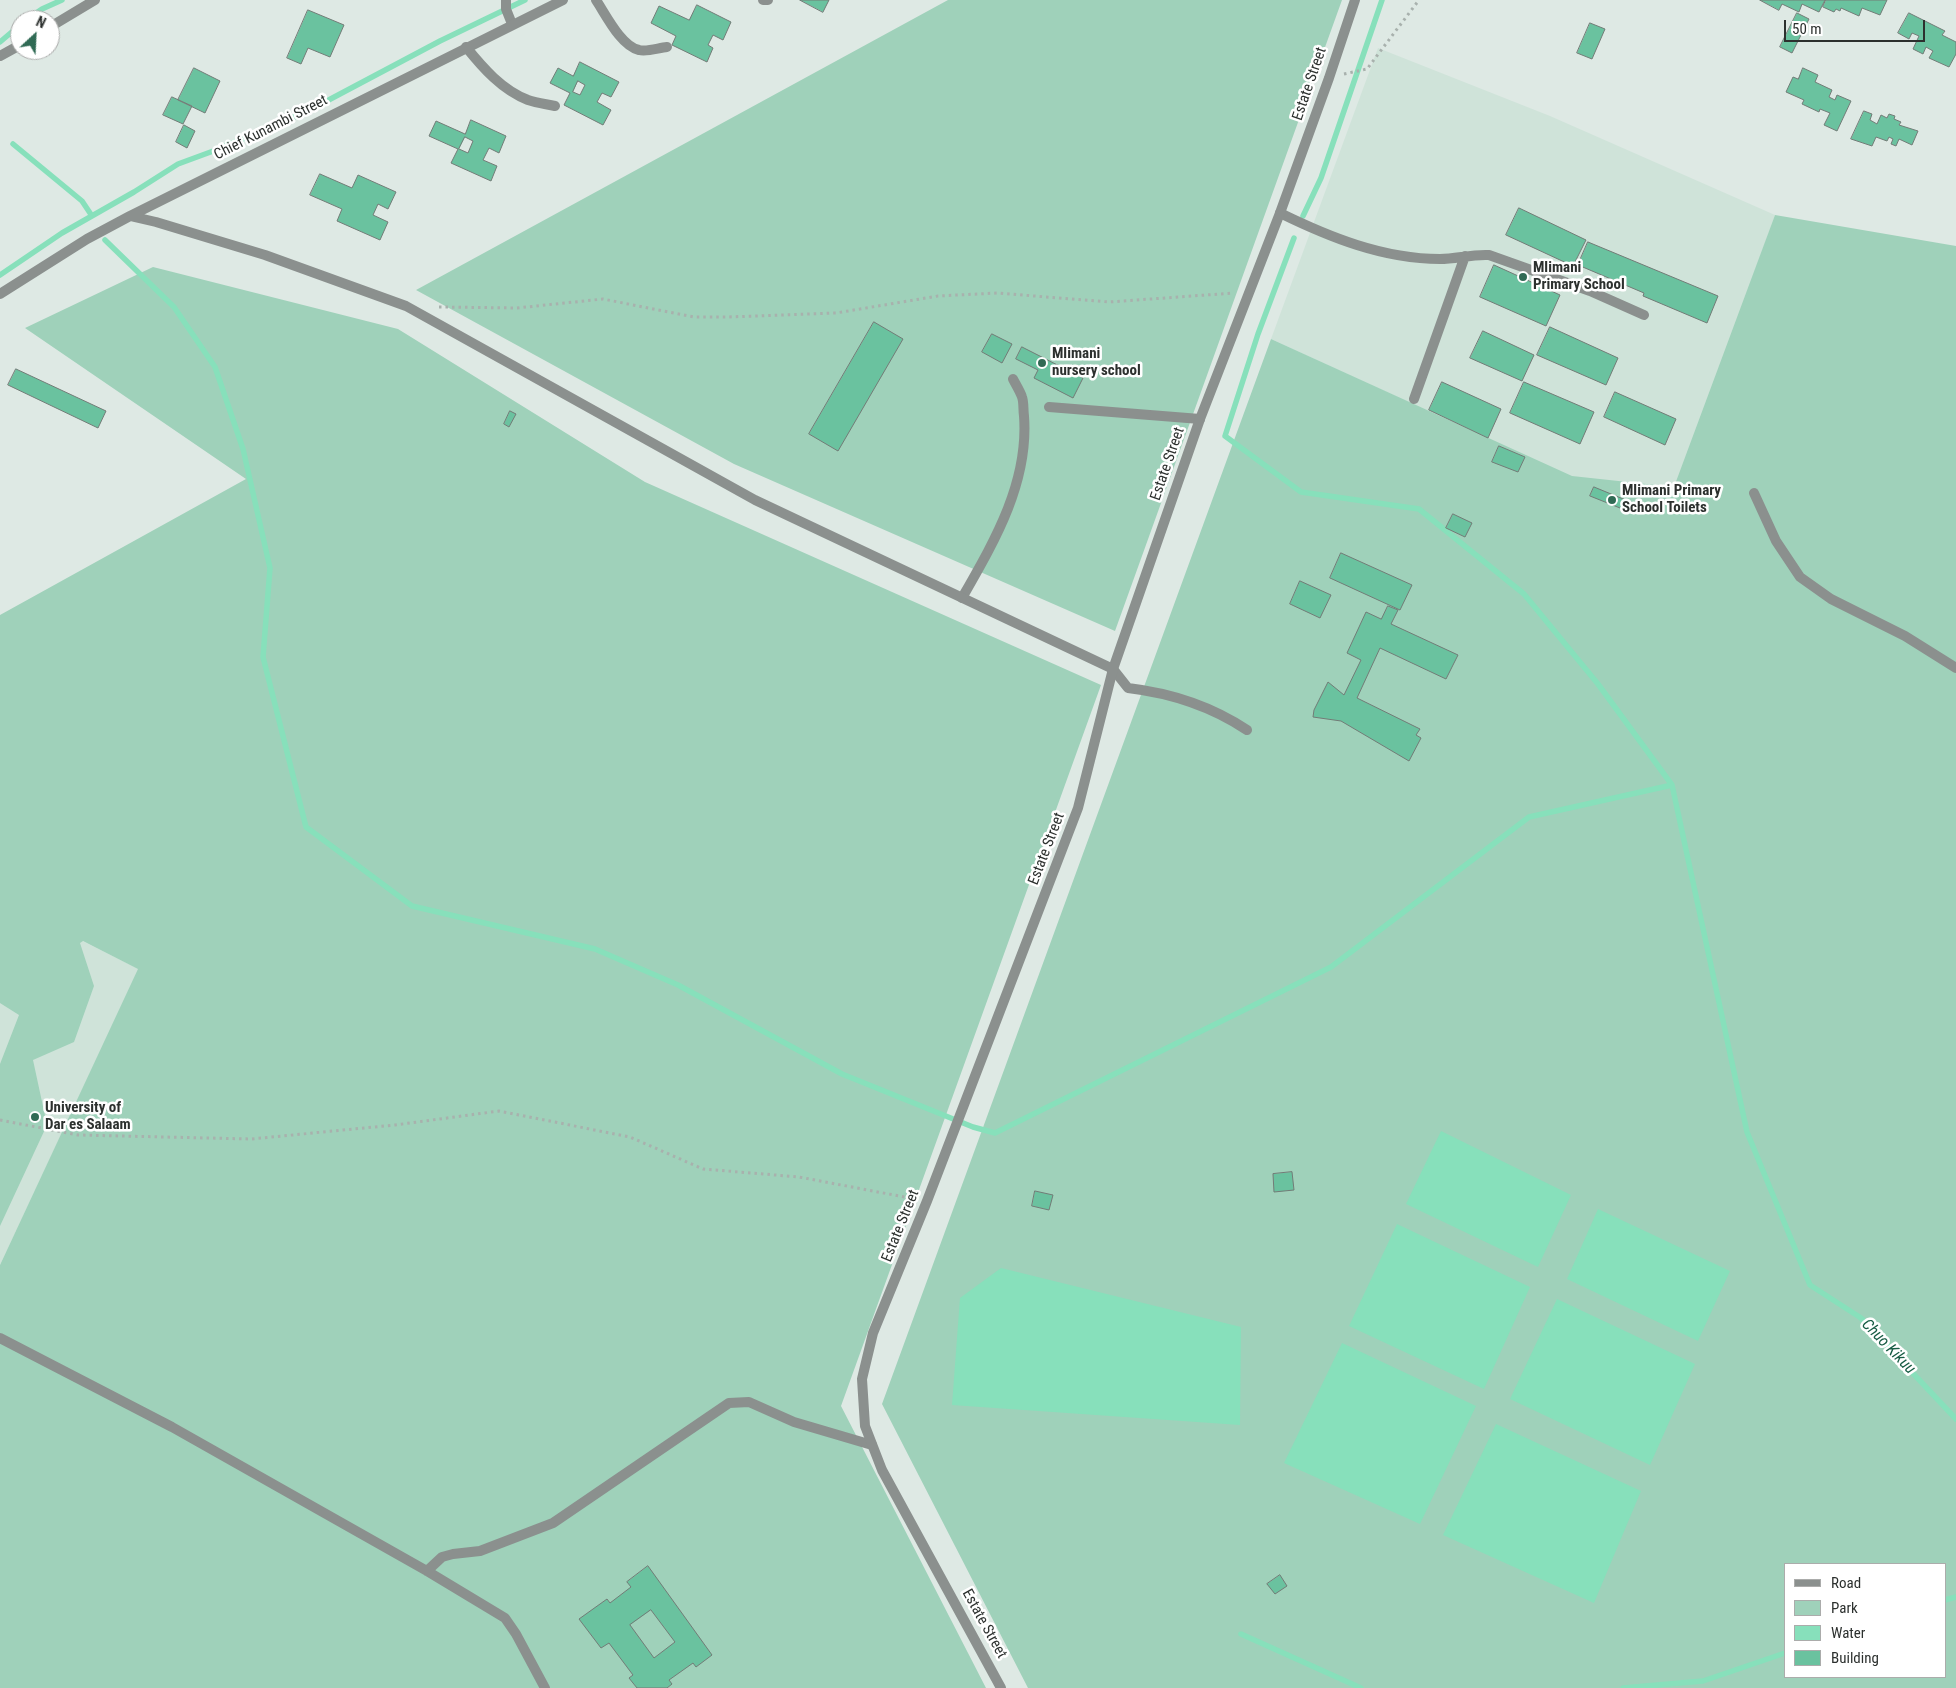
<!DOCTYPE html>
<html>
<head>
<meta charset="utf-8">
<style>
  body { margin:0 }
  #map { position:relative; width:1956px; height:1688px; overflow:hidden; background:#dee9e4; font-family:"Roboto Condensed",sans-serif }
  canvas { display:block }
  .legend { position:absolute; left:1784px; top:1563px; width:162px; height:115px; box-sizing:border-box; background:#fff; border:1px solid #abacab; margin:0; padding:6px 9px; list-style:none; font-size:15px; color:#2c302e }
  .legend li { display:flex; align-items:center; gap:10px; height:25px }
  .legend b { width:25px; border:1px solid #abacab }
  .north { position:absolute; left:10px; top:10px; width:50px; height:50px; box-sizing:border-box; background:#fff; border:1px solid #abacab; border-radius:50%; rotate:25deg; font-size:14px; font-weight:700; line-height:20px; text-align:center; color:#2c302e }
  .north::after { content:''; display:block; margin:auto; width:18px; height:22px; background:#306a54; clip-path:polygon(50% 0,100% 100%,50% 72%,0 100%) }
  .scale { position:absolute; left:1784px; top:20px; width:141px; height:22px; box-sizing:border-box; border:2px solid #2c302e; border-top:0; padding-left:6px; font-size:15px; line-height:18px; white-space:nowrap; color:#2c302e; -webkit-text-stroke:4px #fff; paint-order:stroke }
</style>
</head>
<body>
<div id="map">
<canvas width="1956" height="1688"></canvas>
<ul class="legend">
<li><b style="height:6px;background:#8b908e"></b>Road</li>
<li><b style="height:14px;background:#9fd1ba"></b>Park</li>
<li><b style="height:14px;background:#87e0bb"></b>Water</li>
<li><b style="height:14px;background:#6ac29f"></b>Building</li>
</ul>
<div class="north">N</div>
<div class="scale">50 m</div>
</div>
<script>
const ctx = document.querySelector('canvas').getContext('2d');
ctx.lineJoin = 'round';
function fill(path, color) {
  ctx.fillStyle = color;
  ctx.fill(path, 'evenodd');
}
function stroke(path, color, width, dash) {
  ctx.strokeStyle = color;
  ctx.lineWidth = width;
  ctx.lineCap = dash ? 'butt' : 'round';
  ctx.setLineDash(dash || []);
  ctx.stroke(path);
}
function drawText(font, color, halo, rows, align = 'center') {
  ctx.font = font + ' "Roboto Condensed",sans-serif';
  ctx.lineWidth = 5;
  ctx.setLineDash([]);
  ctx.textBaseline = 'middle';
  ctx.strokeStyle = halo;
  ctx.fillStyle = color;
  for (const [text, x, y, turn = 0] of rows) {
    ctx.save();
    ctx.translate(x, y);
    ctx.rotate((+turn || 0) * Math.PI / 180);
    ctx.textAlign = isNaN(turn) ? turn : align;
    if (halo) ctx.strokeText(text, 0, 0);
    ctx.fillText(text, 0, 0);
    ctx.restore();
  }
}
fill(new Path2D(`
  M1378,48L1550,116L1775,215L1666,521L1271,339Z
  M0,900L139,969L0,1265Z`), '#cfe3d9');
fill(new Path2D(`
  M948,0H1342L1115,631L734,464L416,290Z
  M1775,215L1956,246V1688H1028L882,1404L1271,339L1572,476L1674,487ZM1785,1564H1945V1677H1785Z
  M153,267L398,329L645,482L1101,685L841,1406L986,1688H0V1265L138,969L83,941L80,943L94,986L74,1042L33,1060L47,1125L0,1226V1064L19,1015L0,1003V615L246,479L25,328Z`), '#9fd1ba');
fill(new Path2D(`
  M1441,1131L1571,1195L1538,1267L1406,1204Z
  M1598,1209L1730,1271L1698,1341L1567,1279Z
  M1397,1224L1530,1287L1484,1389L1349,1326Z
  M1001,1268L1241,1327L1240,1425L952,1405L960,1298Z
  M1557,1299L1695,1364L1650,1465L1510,1399Z
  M1342,1343L1476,1406L1420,1524L1284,1463Z
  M1496,1424L1641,1491L1594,1603L1443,1535Z`), '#87e0bb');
stroke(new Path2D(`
  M26,20L42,9L62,0
  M0,42L20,25
  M13,144L82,201L92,216
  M1303,216L1321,178L1382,0
  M1294,238L1258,334L1225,436L1301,492L1419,509L1524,594L1598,684L1672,785L1747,1132L1810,1285L1861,1318L1956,1419
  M105,240L174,307L215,367L243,449L270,568L263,657L306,827L412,906L595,949L678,985L842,1074L973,1127L995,1133L1331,967L1529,817L1672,785
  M0,275L62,233L134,192L178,164L216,150L306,112L440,41L525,0
  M1945,1600L1956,1597
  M1241,1634L1361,1688
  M1623,1688L1703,1681L1785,1653`), '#87e0bb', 5.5);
const building = new Path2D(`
  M800,0H829L823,12Z
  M1760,0H1825L1819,12L1802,4L1799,12L1782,4L1779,10Z
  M1826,0H1887L1880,15L1862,8L1859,16L1841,8L1840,11L1836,9L1834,12L1823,7Z
  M697,5L731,22L723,40L713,35L708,45L713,48L707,62L672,45L676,36L651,23L659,6L689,20Z
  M308,10L344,25L330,57L308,48L301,64L287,58Z
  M1797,13L1809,19L1792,53L1780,47Z
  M1909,13L1945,31L1942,35L1956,42V54L1949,67L1929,58L1933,51L1926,47L1923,54L1913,49L1919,36L1912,33L1909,39L1898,33Z
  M1590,23L1605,29L1592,59L1577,53Z
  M580,62L619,82L611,97L602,93L597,102L611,110L603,125L564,105L570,93L550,83L558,68L573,76ZM578,81L585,85L580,95L573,92Z
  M194,68L220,81L205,113L178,100Z
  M1803,68L1818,75L1815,82L1832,90L1829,97L1835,100L1837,95L1851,101L1837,131L1824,125L1830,113L1820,109L1819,112L1802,104L1804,100L1786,92L1793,77L1798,79Z
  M172,97L192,106L183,124L163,115Z
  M1864,111L1872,114L1870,120L1877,124L1881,115L1887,118L1889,114L1895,116L1894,119L1901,122L1899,125L1918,131L1912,145L1899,139L1896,146L1891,144L1893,139L1889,137L1887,141L1876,137L1872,146L1851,139Z
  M471,120L506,136L499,153L489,148L483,160L497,166L491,181L451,163L458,149L429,136L436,121L465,134ZM465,137L473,141L468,153L459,149Z
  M184,125L195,131L187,148L176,142Z
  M320,174L352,188L358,175L396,192L388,209L378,204L373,215L388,222L380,240L337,221L342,209L310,195Z
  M1519,208L1586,240L1573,266L1506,235Z
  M1588,242L1718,296L1707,323L1643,296L1644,293L1578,265Z
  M1494,265L1560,295L1546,326L1480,297Z
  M874,322L903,339L838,451L809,434Z
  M1550,327L1618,358L1606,385L1537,355Z
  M1483,331L1534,355L1522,381L1470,358Z
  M992,334L1012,344L1002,363L982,352Z
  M1022,347L1083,378L1073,398L1034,378L1038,370L1016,359Z
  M16,369L106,411L98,428L8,385Z
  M1442,382L1501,409L1488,438L1429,410Z
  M1524,382L1594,412L1580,444L1510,413Z
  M1615,392L1676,419L1665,445L1604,417Z
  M510,411L516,414L509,427L504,424Z
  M1499,446L1525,457L1518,472L1492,462Z
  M1594,487L1633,503L1630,512L1590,496Z
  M1453,514L1472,523L1465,537L1446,528Z
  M1341,553L1412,585L1400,610L1330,578Z
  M1300,581L1331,595L1320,618L1290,604Z
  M1388,606L1398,610L1391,624L1458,655L1446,679L1380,648L1357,698L1420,729L1416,735L1421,738L1409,761L1341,721L1313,717L1314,710L1328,682L1344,695L1361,660L1347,653L1366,612L1381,619Z
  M1292,1172L1294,1190L1274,1192L1273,1174Z
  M1035,1191L1053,1195L1049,1210L1032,1206Z
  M648,1566L712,1655L696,1667L693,1663L669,1680L672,1684L667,1688H637L629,1678L633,1675L609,1643L601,1648L579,1619L607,1599L610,1603L631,1587L627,1582ZM651,1610L675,1642L654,1658L630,1625Z
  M1280,1575L1287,1586L1275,1594L1267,1584Z`);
fill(building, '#6ac29f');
stroke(building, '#727c77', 1);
stroke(new Path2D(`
  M1344,74L1367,69L1419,0
  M439,307L517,308L603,299L694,317H728L836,313L938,296L997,293L1109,302L1234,293
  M0,1120L78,1135L251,1139L395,1125L499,1111L630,1137L703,1169L799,1177L915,1199`), '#a8b1ad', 3, [2.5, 4]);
stroke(new Path2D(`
  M506,0V9L512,24
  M596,0C606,15 621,46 639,50C647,52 658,48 667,47
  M763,0H768
  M466,47C483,68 502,90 528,100C537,103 546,104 555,106
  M1280,213C1329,237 1383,259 1440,259C1456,259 1472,254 1489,255L1590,291L1644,315
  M1414,399L1465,256
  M1049,407L1200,419
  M1754,493L1776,541L1800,577L1831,599L1905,636L1956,668
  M962,598C994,542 1029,483 1024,416C1023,410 1024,402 1022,397C1020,391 1016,385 1013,379
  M1113,669L1128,688C1170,693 1211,706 1247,730
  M0,1338L172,1427L427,1571L505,1618L516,1634L545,1688
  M427,1571L442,1557L453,1554L480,1551L553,1523L729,1403L749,1402L794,1422L872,1445`), '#8b908e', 10);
stroke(new Path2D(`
  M130,216L156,222L265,255L406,306L755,500L1113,669
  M0,294L87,239L130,216L563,0
  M1001,1688L882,1470L865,1426L862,1379L873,1333L927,1201L1078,808L1113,669L1200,419L1280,213L1329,78L1355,0`), '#8b908e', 10);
stroke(new Path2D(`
  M50,27L95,0
  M0,56L20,45`), '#8b908e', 10);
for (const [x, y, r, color] of [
  [1523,277,5,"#306a54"],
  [1042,363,5,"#306a54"],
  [1612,500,5,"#306a54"],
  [35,1117,5,"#306a54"]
]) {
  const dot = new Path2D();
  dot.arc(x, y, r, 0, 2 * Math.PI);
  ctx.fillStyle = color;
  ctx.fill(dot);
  stroke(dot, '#fff', 2);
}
drawText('15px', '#2c302e', '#fff', [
  ["Estate Street",1310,84,-71],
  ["Chief Kunambi Street",271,128,-27],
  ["Estate Street",1168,464,-71],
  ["Estate Street",1047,849,-69],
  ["Estate Street",901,1226,-68],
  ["Estate Street",984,1624,61]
]);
drawText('bold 15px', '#2c302e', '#fff', [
  ["Mlimani",1533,268],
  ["Primary School",1533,285],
  ["Mlimani",1052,354],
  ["nursery school",1052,371],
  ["Mlimani Primary",1622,491],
  ["School Toilets",1622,508],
  ["University of",45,1108],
  ["Dar es Salaam",45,1125]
], 'left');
drawText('italic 16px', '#175c44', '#fff', [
  ["Chuo Kikuu",1888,1347,46]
]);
</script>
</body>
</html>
